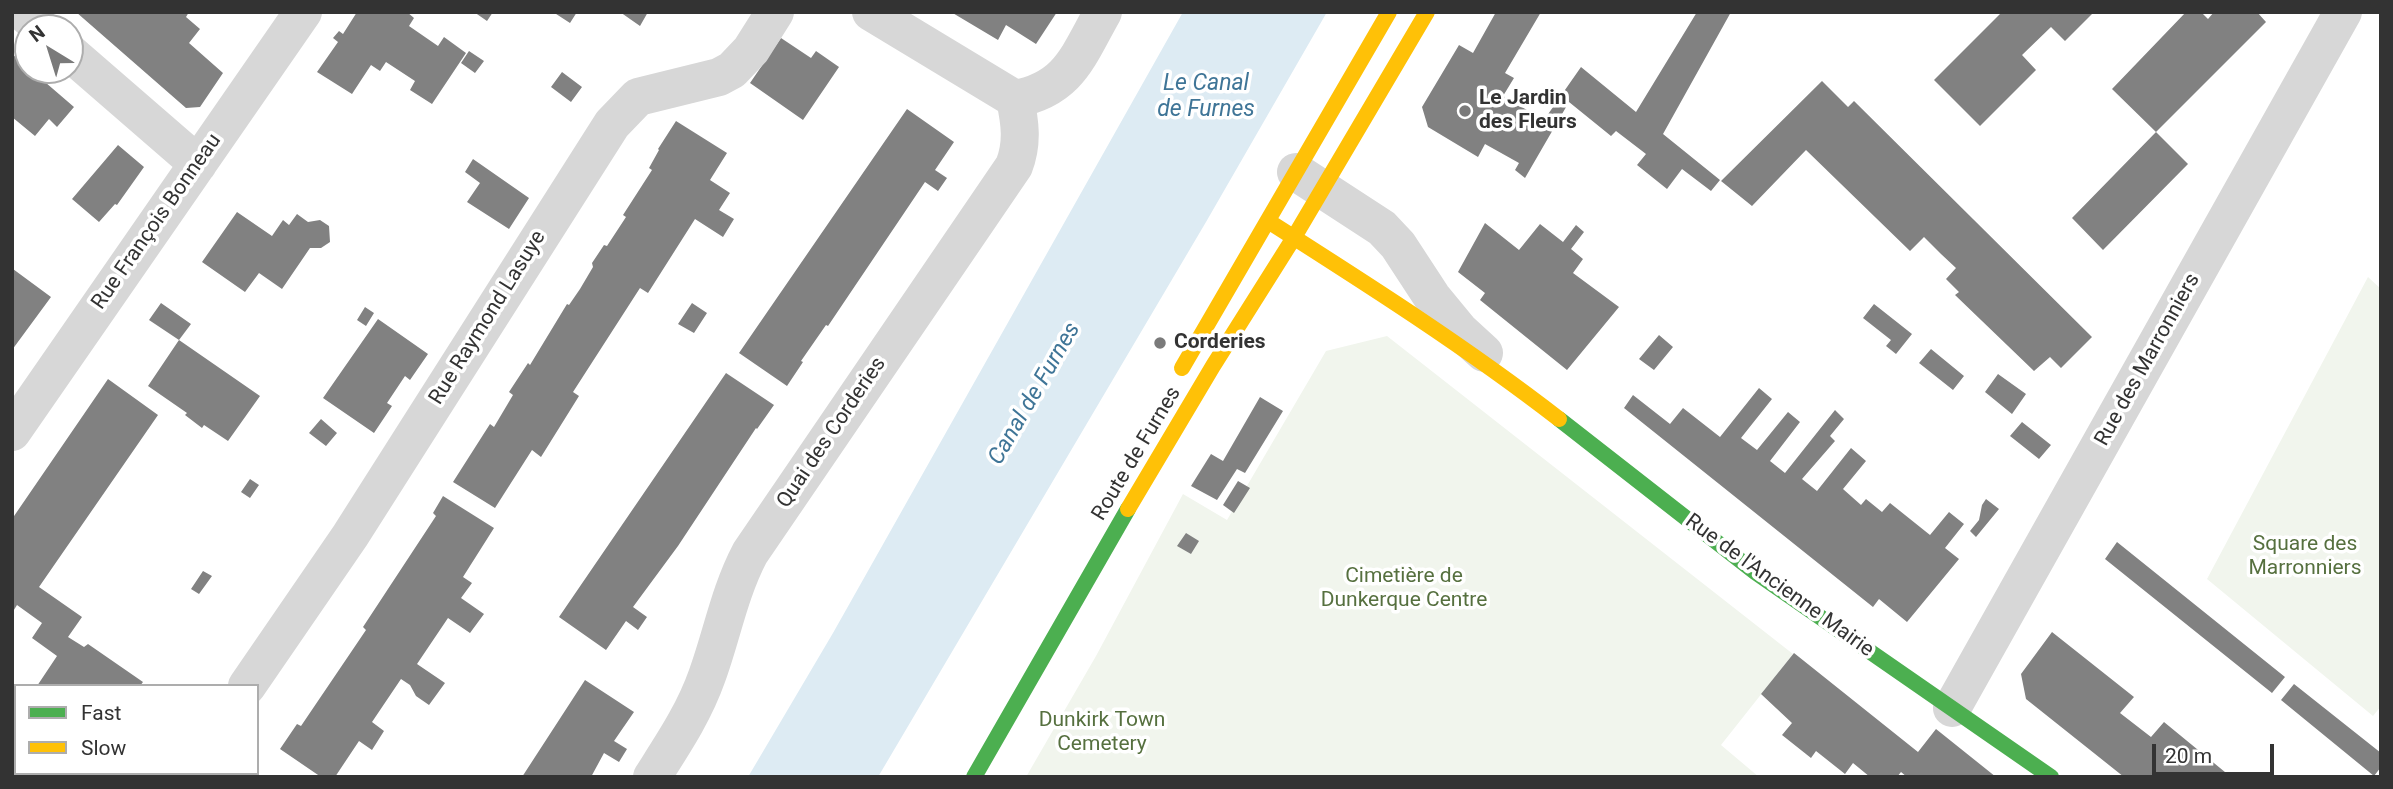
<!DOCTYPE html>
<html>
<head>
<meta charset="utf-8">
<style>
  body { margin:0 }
  #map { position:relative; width:2393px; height:789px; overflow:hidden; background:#fff; font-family:Roboto,sans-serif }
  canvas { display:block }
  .frame { position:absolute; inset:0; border:14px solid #333; pointer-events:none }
  .legend { position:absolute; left:14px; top:684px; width:245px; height:91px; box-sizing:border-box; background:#fff; border:2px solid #adadad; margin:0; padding:9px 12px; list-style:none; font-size:21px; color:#333 }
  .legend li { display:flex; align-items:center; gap:14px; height:35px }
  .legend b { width:35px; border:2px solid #adadad }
  .north { position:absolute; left:14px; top:14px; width:70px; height:70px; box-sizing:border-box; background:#fff; border:2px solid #adadad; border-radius:50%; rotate:322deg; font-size:19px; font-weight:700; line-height:28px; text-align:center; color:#333 }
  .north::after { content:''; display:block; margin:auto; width:24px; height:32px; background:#7a7a7a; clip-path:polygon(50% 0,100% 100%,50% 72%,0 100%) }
  .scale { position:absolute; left:2152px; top:744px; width:122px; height:32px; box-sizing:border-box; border:4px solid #333; border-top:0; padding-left:9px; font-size:21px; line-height:24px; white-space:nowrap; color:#333; -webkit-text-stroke:5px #fff; paint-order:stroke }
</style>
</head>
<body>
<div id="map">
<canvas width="2393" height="789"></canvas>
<div class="frame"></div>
<ul class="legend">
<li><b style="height:9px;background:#4caf50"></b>Fast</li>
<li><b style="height:9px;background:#ffc107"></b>Slow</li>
</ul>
<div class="north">N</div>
<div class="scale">20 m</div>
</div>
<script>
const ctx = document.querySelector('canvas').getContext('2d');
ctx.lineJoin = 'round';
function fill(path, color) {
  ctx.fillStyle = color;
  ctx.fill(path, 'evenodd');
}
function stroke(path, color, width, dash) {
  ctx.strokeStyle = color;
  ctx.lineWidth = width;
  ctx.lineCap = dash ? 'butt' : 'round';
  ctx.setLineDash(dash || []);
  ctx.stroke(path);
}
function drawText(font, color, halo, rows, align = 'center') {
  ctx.font = font + ' Roboto,sans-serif';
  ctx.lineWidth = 7;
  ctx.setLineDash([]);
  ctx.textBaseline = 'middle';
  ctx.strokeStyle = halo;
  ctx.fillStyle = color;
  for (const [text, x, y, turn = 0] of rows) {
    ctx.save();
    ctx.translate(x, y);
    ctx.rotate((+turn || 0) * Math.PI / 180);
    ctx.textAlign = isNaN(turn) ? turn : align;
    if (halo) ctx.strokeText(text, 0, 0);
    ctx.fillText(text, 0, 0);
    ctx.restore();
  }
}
fill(new Path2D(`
  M2368,277L2381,289V706L2373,716L2207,579Z
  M1387,336L1793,654L1721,745L1759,777H1026L1096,656L1183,494L1227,520L1326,351Z`), '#f1f5ed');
fill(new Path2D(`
  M1183,12H1327L1206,222L878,777H748L833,633Z`), '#ddebf3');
fill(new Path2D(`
  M76,12H189L186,17L200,29L189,43L223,73L200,107L186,108Z
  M357,12H407L414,18L409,26L438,46L444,37L466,53L432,104L410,90L415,81L386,62L380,71L371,65L352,94L317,72L338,42L333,38L339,31L343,34Z
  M474,12H493L487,21Z
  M553,12H577L570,23Z
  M620,12H648L640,26Z
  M951,12H1057L1036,44L1006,25L998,40Z
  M1496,12H1541L1505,73L1514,78L1503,96L1544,120L1581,67L1636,112L1697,12H1731L1663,134L1720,180L1711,191L1682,169L1667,189L1637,165L1646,154L1616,131L1611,136L1569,102L1525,178L1515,170L1519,163L1485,144L1478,157L1428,127L1422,107L1459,45L1473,53Z
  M2002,12H2094L2065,41L2051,27L2022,55L2036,70L1980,126L1934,80Z
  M2186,12H2201L2208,19L2214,12H2257L2266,22L2156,132L2188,164L2103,250L2072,218L2156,132L2112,89Z
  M781,38L811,58L816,51L839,67L803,120L750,83Z
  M469,51L484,61L475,73L461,63Z
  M12,54L28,67V70H31L74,107L57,127L49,119L35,136L12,117Z
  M562,72L582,87L571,102L551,87Z
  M1822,81L1848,107L1854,101L2092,337L2061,368L2050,357L2034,371L1955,295L1959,292L1946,279L1956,268L1941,254L1924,237L1910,251L1806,150L1752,206L1721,181Z
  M907,109L954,142L935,170L947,178L938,191L925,182L828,326L826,325L801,361L803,362L787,386L739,353Z
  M676,121L727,153L710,180L730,193L719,210L734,219L723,237L695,219L648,293L640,288L573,392L579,396L541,457L532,450L495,508L453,482L490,424L494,427L513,395L509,392L528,363L530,365L567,304L569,305L580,289L593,267L592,263L604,245L607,246L626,217L623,215L652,170L649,168L659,150L658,149Z
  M118,145L144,167L117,205L115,204L99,222L72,199Z
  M473,159L529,198L509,229L467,202L480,183L465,172Z
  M237,212L272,236L283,220L289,225L297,214L308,222L320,220L329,226L330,242L321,248H310L282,289L259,273L245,292L202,262Z
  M1485,223L1519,250L1540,224L1563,242L1576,225L1584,232L1571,249L1583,259L1573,273L1619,307L1567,370L1480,300L1485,293L1458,272Z
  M13,269L51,297L12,350V270Z
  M161,303L191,324L179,340L149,320Z
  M692,303L707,313L694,333L678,324Z
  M1874,304L1912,334L1896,354L1886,346L1891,340L1863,318Z
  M365,307L374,313L366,326L357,320Z
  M378,319L428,354L410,380L405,376L387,403L392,406L374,433L323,398Z
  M1659,335L1673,347L1654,370L1639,359Z
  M179,340L260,396L228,441L204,425L202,428L185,415L187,413L148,386Z
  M1931,349L1964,376L1953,390L1919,363Z
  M726,373L774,405L757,429L756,428L678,546L633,607L647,617L638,630L626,621L606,650L559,617Z
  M1998,374L2026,394L2012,414L1985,392Z
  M108,379L158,415L39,587L82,617L68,637L84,647L88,644L143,682L140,686H37L57,656L32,638L42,623L17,605L12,613V519Z
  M1759,388L1772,399L1741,438L1757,450L1788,412L1800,422L1770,461L1785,473L1835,410L1844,419L1830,436L1835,441L1802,479L1817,491L1851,448L1866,461L1843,489L1861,505L1866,499L1882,512L1890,503L1930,535L1949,512L1964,524L1945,548L1959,559L1907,622L1879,599L1873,607L1624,408L1633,395L1670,424L1683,408L1720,437Z
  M1260,397L1283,411L1245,473L1237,469L1217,500L1191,486L1211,454L1223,461Z
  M321,419L337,433L326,446L309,433Z
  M2022,422L2051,445L2039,459L2010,436Z
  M250,479L259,485L250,498L241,492Z
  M1238,481L1250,488L1234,513L1223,505Z
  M443,496L494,528L463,577L472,583L461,598L484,614L470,633L448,618L417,664L445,683L429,705L416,696L410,685L401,679L372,722L384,731L372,750L359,741L335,777H321L280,749L297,724L301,726L366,630L363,627L436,516L433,513Z
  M1986,499L1999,509L1976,537L1970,531L1979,520L1982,505Z
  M1186,533L1199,541L1191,554L1177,546Z
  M2117,542L2285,677L2272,693L2105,559Z
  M203,571L212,576L199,594L191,589Z
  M2052,632L2134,697L2120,713L2151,737L2164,722L2231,777H2124L2026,699L2021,674Z
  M1794,653L1918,752L1936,729L1996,777H1907L1901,772L1897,777H1870L1853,763L1845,774L1816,751L1811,758L1782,735L1792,723L1761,694Z
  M585,680L634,712L614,741L627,749L619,762L604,753L591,777H522Z
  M2294,684L2381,753V767L2374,776L2281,700Z
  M105,773H142L140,777H102Z`), '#818181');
stroke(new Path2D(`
  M12,755L16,757
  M40,773L45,777`), '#d7d7d7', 23);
stroke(new Path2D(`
  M23,12L41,28
  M871,12L1015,99
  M70,53L198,164
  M1015,99C1069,89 1078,56 1103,12
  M1296,172L1382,228L1398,245L1432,297L1460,331L1484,353
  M12,432L303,12
  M247,686L350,536L612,124L638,97L719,77L732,70L751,50L775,12
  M1952,708L2343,12
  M186,777L188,773
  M652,777C673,744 694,713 707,676C722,635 729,593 750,553L1014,166C1023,143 1020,122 1015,99`), '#d7d7d7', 38);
stroke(new Path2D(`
  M1559,419L1755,572L2051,777
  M974,777L1128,509`), '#4caf50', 16);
stroke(new Path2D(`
  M1268,221C1367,284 1466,347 1559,419
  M1182,368L1389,12
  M1128,509L1213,366L1293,239L1427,12`), '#ffc107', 16);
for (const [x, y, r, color] of [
  [1465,111,7,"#7a7a7a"],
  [1160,343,7,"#7a7a7a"]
]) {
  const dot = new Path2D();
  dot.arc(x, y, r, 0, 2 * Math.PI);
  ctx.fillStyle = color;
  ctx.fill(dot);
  stroke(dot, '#fff', 2.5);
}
drawText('bold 21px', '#333', '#fff', [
  ["Le Jardin",1479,99],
  ["des Fleurs",1479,123],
  ["Corderies",1174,343]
], 'left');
drawText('21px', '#333', '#fff', [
  ["Rue François Bonneau",157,222,-55],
  ["Rue Raymond Lasuye",488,318,-58],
  ["Rue des Marronniers",2148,360,-61],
  ["Quai des Corderies",832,433,-56],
  ["Route de Furnes",1137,454,-59],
  ["Rue de l'Ancienne Mairie",1779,586,36]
]);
drawText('21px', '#56703f', '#fff', [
  ["Square des",2305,545],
  ["Marronniers",2305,569],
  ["Cimetière de",1404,577],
  ["Dunkerque Centre",1404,601],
  ["Dunkirk Town",1102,721],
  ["Cemetery",1102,745]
]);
drawText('italic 23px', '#3f7597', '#fff', [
  ["Le Canal",1206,84],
  ["de Furnes",1206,110],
  ["Canal de Furnes",1035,394,-60]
]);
</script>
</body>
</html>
